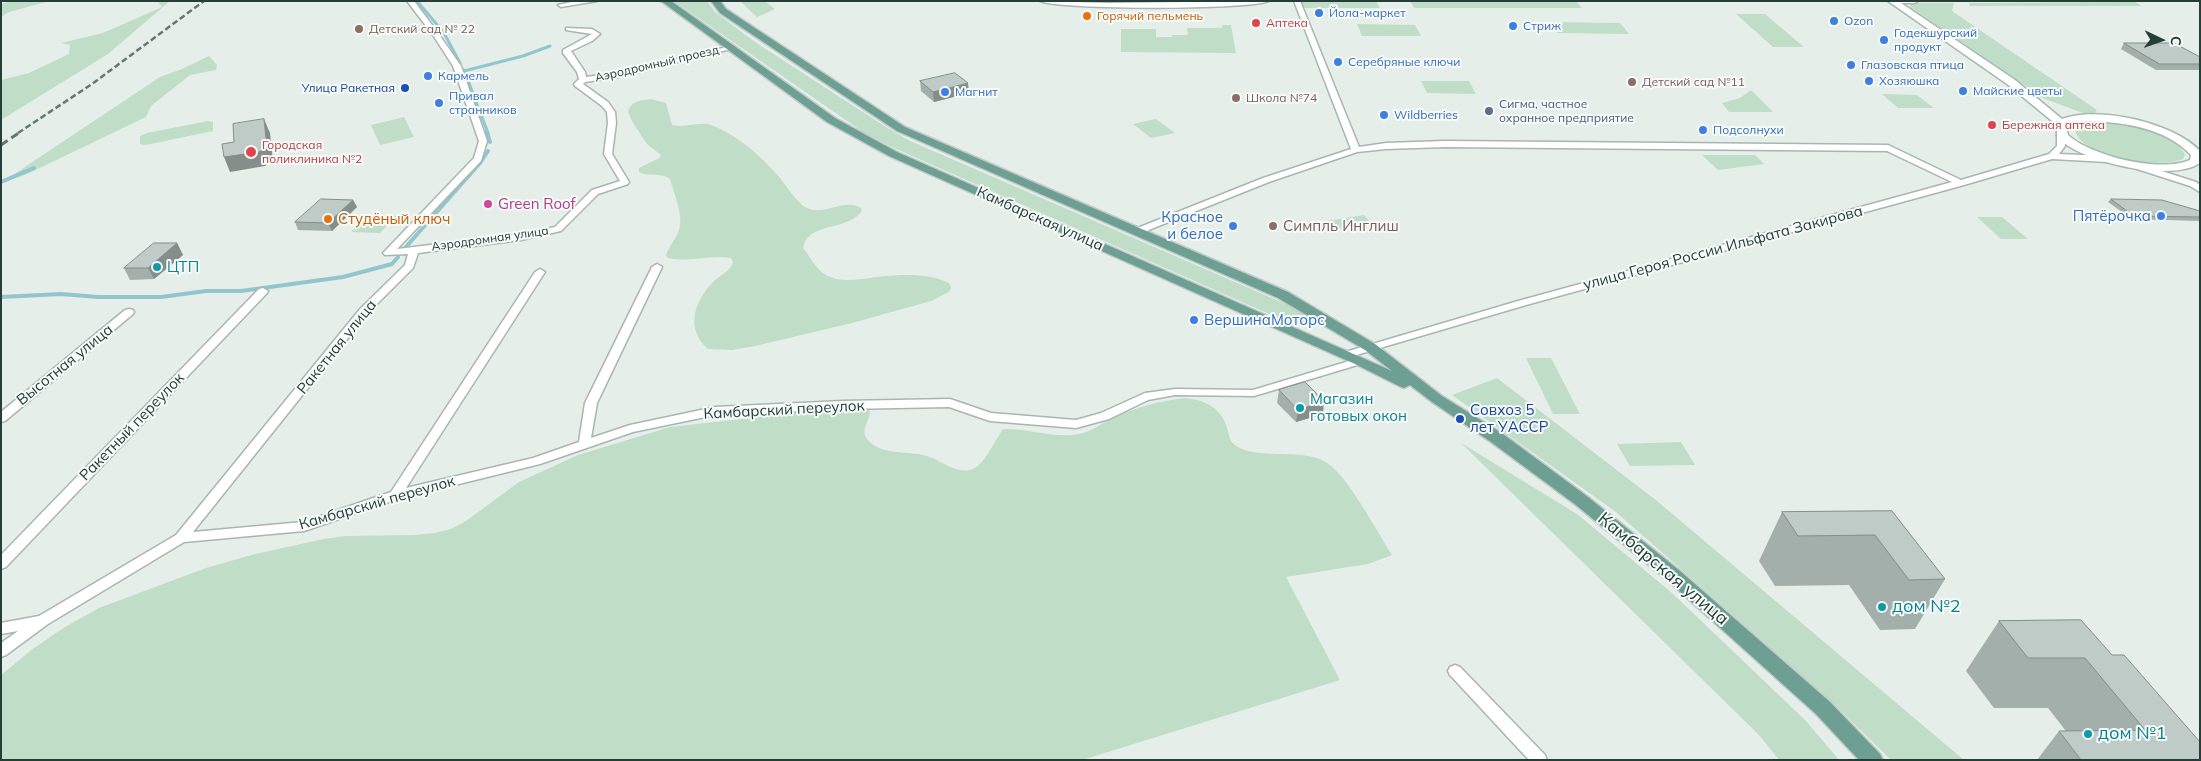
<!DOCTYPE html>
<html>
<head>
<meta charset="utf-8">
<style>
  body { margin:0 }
  #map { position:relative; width:2201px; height:761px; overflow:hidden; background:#e6eeea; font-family:Mulish,sans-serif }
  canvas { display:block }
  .frame { position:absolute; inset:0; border:2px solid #253f38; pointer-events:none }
  .north { position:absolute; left:2136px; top:15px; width:50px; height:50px; -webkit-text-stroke:4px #f6faf8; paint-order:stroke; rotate:93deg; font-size:14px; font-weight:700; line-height:20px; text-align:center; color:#253f38 }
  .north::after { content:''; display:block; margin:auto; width:18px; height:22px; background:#253f38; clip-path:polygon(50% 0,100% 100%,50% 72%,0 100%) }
</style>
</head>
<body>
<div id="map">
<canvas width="2201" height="761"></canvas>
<div class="frame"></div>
<div class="north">С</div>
</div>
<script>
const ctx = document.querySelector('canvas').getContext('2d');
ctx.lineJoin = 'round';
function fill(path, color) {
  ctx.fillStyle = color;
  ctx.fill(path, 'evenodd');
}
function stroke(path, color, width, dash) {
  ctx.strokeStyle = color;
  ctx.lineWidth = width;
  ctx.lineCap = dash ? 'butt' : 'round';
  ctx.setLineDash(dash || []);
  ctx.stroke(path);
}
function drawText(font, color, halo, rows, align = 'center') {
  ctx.font = font + ' Mulish,sans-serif';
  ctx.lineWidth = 4;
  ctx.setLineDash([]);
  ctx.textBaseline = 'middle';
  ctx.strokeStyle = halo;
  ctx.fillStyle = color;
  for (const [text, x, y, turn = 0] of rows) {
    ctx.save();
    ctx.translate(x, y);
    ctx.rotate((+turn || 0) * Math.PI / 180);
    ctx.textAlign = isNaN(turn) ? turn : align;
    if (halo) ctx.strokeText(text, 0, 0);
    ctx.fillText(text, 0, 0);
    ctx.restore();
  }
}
fill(new Path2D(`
  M11,1H50L9,12L1,17V4Z
  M157,1H170L108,54L1,120V80L29,73L69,54L70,45L61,43L103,33L162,7Z
  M674,1H707L715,12L755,42L886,127L908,140L1304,312L1312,318L1314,324L1308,326L1294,325L892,147L863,132Z
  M740,1H765L775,9L757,17Z
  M1297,1H1376L1380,8H1299Z
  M1410,1H1576L1582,8H1414Z
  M2135,2L2142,6H1969L1970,3Z
  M1910,3H1954L1952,11L2097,110L2094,113H2083L2045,99L1910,7Z
  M1736,14H1765L1804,47H1773Z
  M1549,22L1620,23L1629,34L1557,33Z
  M1357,24L1415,25L1421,36H1362Z
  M1222,25H1231L1236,53L1121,52V29H1156V37H1172V35H1188L1187,28H1222Z
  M209,56L217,65L216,70L190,75L151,106L146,117L25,175L1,183L160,77L182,69Z
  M1421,81H1469L1476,94L1427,93Z
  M1751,90L1773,112H1729L1722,103L1740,98Z
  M1882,94L1917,95L1934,108H1898Z
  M651,99L666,103L672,125C686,129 702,120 714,126C741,138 761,156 780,178C787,187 796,201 805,207C823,218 844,197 861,208L862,211C848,230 818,222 805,241L803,248C810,256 816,270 826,275C843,285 868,277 887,276C906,274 932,274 949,283L951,287L949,292L931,301L852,323L755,346L732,350L708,349C685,329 694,301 714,281C721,275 730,271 733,262L731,258C710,254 689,263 668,258L666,255C669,246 676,239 679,230C684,215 674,194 670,179C661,172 648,177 639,172V168L659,158L661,155L647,144L633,123L628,112C631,101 641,100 651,99Z
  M404,117L414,137L380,145L371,125Z
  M1156,119L1175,133L1151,138L1133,124Z
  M208,121L213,122V131L146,145L140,144V136L147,133Z
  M2091,123C2117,123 2170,129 2185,154L2183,159C2160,169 2080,158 2075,130L2080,126Z
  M1702,155H1755L1764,164L1718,170Z
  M1364,215L1371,223L1321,232L1315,223Z
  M367,216H396L380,233L351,232Z
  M1977,217H2002L2028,239H2001Z
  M1526,358H1551L1580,414H1553Z
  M1497,378L1657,501L1964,760H1891L1834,704L1616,512L1452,395Z
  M1185,398C1204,400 1219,406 1226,425C1230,435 1228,442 1238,447C1253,456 1284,453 1302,455C1311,456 1319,458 1327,463C1347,475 1378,533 1392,555L1368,564L1286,577L1340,680L1082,760H1V675L34,648L65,627L99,608L206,568L255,554L324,539L345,536L414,535L435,533L451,529L466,521L519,482L578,455L670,427L858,406L869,408C873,420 858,429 868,440C880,455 906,451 923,455C939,458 956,476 973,469C983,466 996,439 1003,429C1028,428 1056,439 1079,434C1091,432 1100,424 1111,419C1133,408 1160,401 1185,398Z
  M1681,442L1695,465L1630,466L1617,444Z
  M1461,443L1577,514L1672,593L1806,721L1839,760H1779L1759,735Z`), '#c0ddc7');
stroke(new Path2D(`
  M417,1L444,33L460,63
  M464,70L488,133
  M464,71L523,56L550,46`), '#92c6cf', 3);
stroke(new Path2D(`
  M487,132L490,142
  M1,182L34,168
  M405,248L480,163L488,151
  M1,297L61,294L98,297H161L206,291H241L343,277L392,264L398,257`), '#92c6cf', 4);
const minor = new Path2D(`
  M407,1H414L438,33L461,66L487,141L481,161L397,249L521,234L555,227L592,190L620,181L604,154L608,123L607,112L602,106L575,86L574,84L579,79L577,72L563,53V50L592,34L566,30V28L592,29L600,34L592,41L571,51L585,72L586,77L619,73L731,46L735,48L619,77L585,82L583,84L608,102L615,112L616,123L612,154L629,182L628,184L598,194L561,231L521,240L418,253L413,268L368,313L193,532L303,522L391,492L535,272L540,269L545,272L406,488L533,458L579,442L585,403L652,267L657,264L662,267L597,403L591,438L630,425L715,407L843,401L950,399L991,413L1076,420L1101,413L1145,393L1175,389L1253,390L1356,359L1360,358L1366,361L1364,363L1254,396L1175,395L1148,400L1109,419L1076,428L990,421L949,407L843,409L715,415L633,432L540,464L398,499L304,531L184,542L48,624L6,655L1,657V643L18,631L1,634V623L39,616L176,535L360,309L405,265L408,254L385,255L383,253L385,251L474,158L479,141L453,66L433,35Z
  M576,1H597L561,7L558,5Z
  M1040,1L1108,3L1269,1C1253,10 1056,10 1040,1Z
  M1294,1H1300L1359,147L1386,143L1445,141L1888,145L1961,180L2049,154L2057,146V133L2061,131L2065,133V146L2059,154L2107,156L2111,159L2107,162L2052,159L1964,185L1526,305L1346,358L1342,357L1341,355L1342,353L1518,301L1952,182L1887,151L1445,147L1386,149L1357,152L1269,182L1141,233H1135V229L1263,178L1351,149Z
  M1889,1H1918L1915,3H1892Z
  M2137,163L2196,182L2200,185V192L2190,186L2134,168L2133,166Z
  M263,288L268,291L267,293L6,567L1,569V555L259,289Z
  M129,309L133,310L134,312L133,314L5,421L1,422V412L125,310Z
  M1455,665L1460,667L1545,755L1547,760H1529L1450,675L1448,671L1450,667Z`);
const secondary = new Path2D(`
  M1888,1H1898L2015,80L2062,119C2098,105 2174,123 2200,151V163C2171,183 2077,162 2057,136V125L2007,84ZM2088,121C2124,122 2166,128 2191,155L2190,160C2160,173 2091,156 2068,135L2066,127L2073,122Z`);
const primary = new Path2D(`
  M661,1H671L835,118L897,152L1392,371L1365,350L1278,298L897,131L720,13L711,1H720L726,9L905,127L1288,292L1375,344L1442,396L1503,434L1588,497L1680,571L1830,702L1880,754L1883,760H1859L1816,714L1668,581L1576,505L1491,442L1432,402L1410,385L1404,388L1399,386L1355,364L889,156L827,122Z`);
stroke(minor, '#a8b6b1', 3);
stroke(secondary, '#a5b9b1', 3);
stroke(primary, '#c2c9c7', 3);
fill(minor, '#fff');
fill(secondary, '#fff');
fill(primary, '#6da092');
stroke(new Path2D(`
  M18,133L92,84L204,1`), '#607a73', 2.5, [6, 3]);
stroke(new Path2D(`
  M1,145L20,132`), '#607a73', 3, [8, 4.5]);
fill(new Path2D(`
  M2124,43L2200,57V70H2156L2121,49Z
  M920,81L969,93L934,102L921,91Z
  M2111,199L2200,211V221L2132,219L2108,202Z
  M353,200L357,207L332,231L298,230L295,222Z
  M177,243L183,255L154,279L130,280L124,268Z
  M1279,390L1323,414L1296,422L1277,403Z
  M1892,511L1945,579L1915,629L1880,630L1849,585L1775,586L1759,561L1782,512Z
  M2081,620L2200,760H2037L2059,731H2066L2048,708H1994L1966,671L1999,621Z`), '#a3afaa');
fill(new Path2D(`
  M968,83L969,93L934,102L933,92Z
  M264,119L270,133L273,161L265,166L230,172L224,157Z
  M353,200L357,207L332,231L328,223Z
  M177,243L183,255L154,279L148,268Z
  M1324,401L1323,414L1296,422L1298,410Z`), '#858e8b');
const building = new Path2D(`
  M2124,43H2174L2200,57V64H2160Z
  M955,73L968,83L933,92L920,81Z
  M264,119L267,147L259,152L224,157L222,144L234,142L233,124Z
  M321,199L353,200L328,223L295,222Z
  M2111,199L2162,200L2200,211V217L2134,216Z
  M154,243H177L148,268H124Z
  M1305,382L1324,401L1298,410L1279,390Z
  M1892,511L1945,579L1909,580L1875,535L1798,536L1782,512Z
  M2081,620L2112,655H2124L2200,742V760H2081L2059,731L2145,730L2085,658H2028L1999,621Z`);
fill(building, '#becbc6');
stroke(building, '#858e8b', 1);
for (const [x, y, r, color] of [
  [1319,13,5,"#3f7fe0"],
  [1087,16,5,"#e8710a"],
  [1834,21,5,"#3f7fe0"],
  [1256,23,5,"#e0444e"],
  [1513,26,5,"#3f7fe0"],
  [359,29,5,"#8d6e63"],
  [1884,40,5,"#3f7fe0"],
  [1338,62,5,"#3f7fe0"],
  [1851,65,5,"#3f7fe0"],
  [428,76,5,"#3f7fe0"],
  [1869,81,5,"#3f7fe0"],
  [1632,82,5,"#8d6e63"],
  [405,88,5,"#1a4fb4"],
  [1963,91,5,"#3f7fe0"],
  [945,92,5,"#3f7fe0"],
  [1236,98,5,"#8d6e63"],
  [439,103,5,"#3f7fe0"],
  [1489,111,5,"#5c6f8a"],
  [1384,115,5,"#3f7fe0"],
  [1992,125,5,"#e0444e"],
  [1703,130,5,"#3f7fe0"],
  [251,152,6,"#e0444e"],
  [488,204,5,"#d1479c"],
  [2161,216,5,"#3f7fe0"],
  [328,219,5,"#e8710a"],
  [1233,226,5,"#3f7fe0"],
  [1273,226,5,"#8d6e63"],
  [157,267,5,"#0f9aa8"],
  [1194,320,5,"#3f7fe0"],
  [1300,408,5,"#0f9aa8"],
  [1460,419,5,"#1a4fb4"],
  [1882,607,5,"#0f9aa8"],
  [2088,734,5,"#0f9aa8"]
]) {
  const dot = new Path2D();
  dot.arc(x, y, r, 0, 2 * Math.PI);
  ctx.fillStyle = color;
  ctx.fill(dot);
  stroke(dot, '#f6faf8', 2);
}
drawText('12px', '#366cbe', '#f6faf8', [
  ["Йола-маркет",1329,13],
  ["Ozon",1844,21],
  ["Стриж",1523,26],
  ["Годекшурский",1894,33],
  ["продукт",1894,47],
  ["Серебряные ключи",1348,62],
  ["Глазовская птица",1861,65],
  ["Кармель",438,76],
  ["Хозяюшка",1879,81],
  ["Майские цветы",1973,91],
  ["Магнит",955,92],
  ["Привал",449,96],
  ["странников",449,110],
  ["Wildberries",1394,115],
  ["Подсолнухи",1713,130]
], 'left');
drawText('12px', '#c56008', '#f6faf8', [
  ["Горячий пельмень",1097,16]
], 'left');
drawText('12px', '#be3a42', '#f6faf8', [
  ["Аптека",1266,23],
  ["Бережная аптека",2002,125],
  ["Городская",262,145],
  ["поликлиника №2",262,159]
], 'left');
drawText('12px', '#785e54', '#f6faf8', [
  ["Детский сад № 22",369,29],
  ["Детский сад №11",1642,82],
  ["Школа №74",1246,98]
], 'left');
drawText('12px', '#253f38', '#f6faf8', [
  ["Аэродромный проезд",657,64,-13],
  ["Аэродромная улица",490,239,-8]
]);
drawText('12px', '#164399', '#f6faf8', [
  ["Улица Ракетная",395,88]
], 'right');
drawText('12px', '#4e5e75', '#f6faf8', [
  ["Сигма, частное",1499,104],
  ["охранное предприятие",1499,118]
], 'left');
drawText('15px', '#b23c85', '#f6faf8', [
  ["Green Roof",498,204]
], 'left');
drawText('15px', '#366cbe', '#f6faf8', [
  ["Пятёрочка",2151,216],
  ["Красное",1223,217],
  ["и белое",1223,234],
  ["ВершинаМоторс",1204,320,"left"]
], 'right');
drawText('15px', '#c56008', '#f6faf8', [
  ["Студёный ключ",338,219]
], 'left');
drawText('15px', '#253f38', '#f6faf8', [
  ["Камбарская улица",1040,219,24],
  ["улица Героя России Ильфата Закирова",1723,248,-15],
  ["Ракетная улица",337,347,-51],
  ["Высотная улица",65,365,-39],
  ["Камбарский переулок",784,410,-3],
  ["Ракетный переулок",132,427,-46],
  ["Камбарский переулок",377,503,-16]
]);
drawText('15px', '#785e54', '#f6faf8', [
  ["Симпль Инглиш",1283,226]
], 'left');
drawText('15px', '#0d838f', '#f6faf8', [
  ["ЦТП",167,267],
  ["Магазин",1310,399],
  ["готовых окон",1310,416]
], 'left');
drawText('15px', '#164399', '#f6faf8', [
  ["Совхоз 5",1470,410],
  ["лет УАССР",1470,427]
], 'left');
drawText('18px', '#253f38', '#f6faf8', [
  ["Камбарская улица",1663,569,40]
]);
drawText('18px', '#0d838f', '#f6faf8', [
  ["дом №2",1892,607],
  ["дом №1",2098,734]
], 'left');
</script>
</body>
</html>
